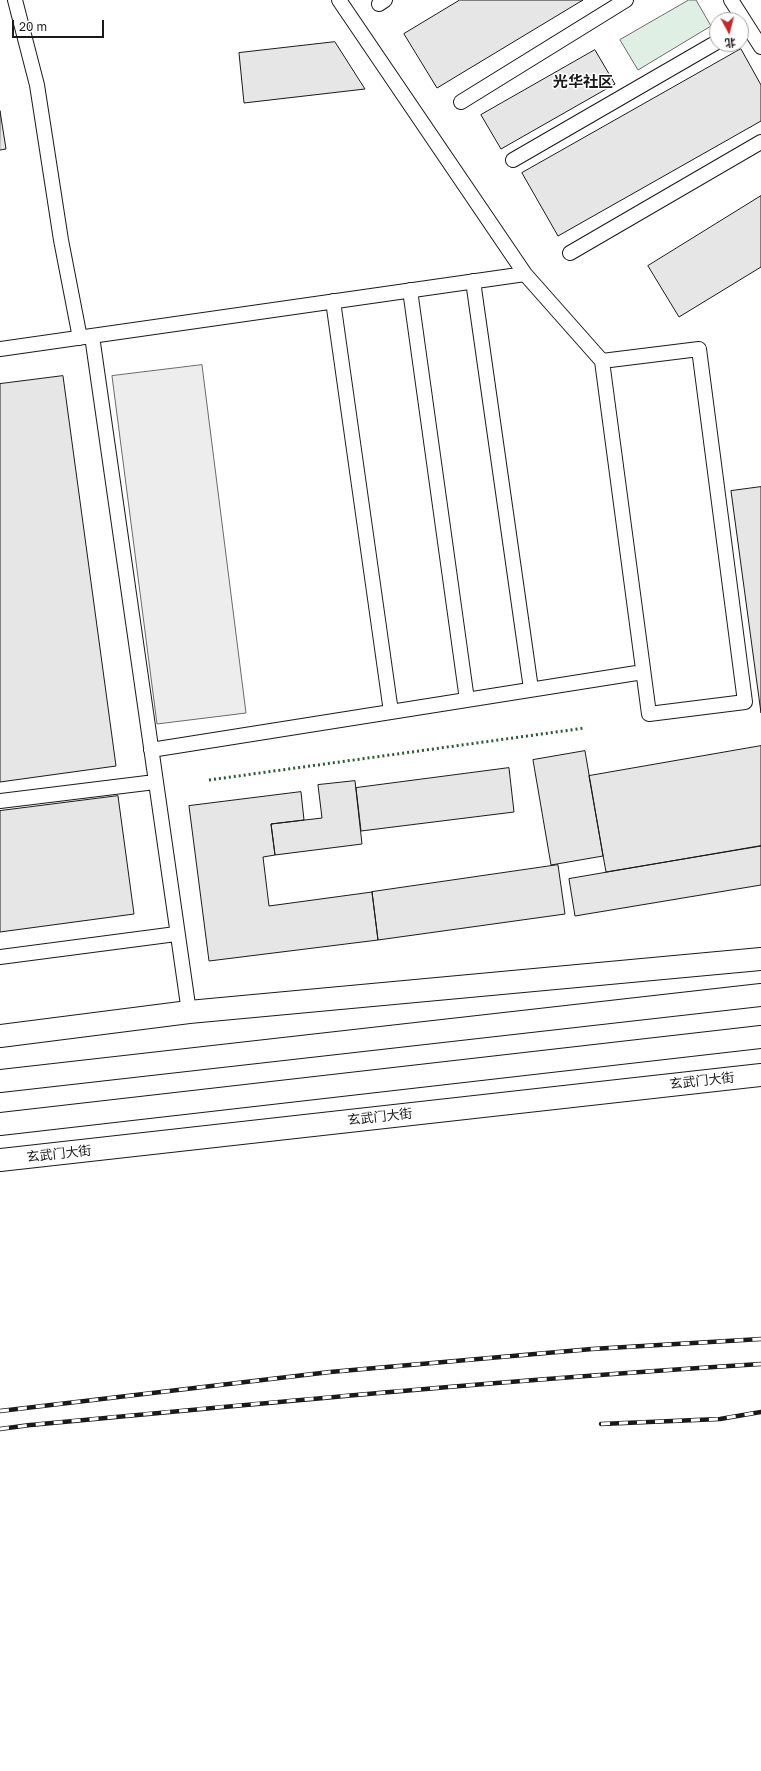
<!DOCTYPE html>
<html>
<head>
<meta charset="utf-8">
<style>
  body { margin:0 }
  #map { position:relative; width:761px; height:1771px; overflow:hidden; background:#fff; font-family:"Golos Text","Noto Sans SC",sans-serif }
  canvas { display:block }
  .north { position:absolute; left:709px; top:12px; width:40px; height:40px; box-sizing:border-box; background:#fff; border:1px solid #a3a3a3; border-radius:50%; rotate:173deg; font-size:11px; font-weight:700; line-height:16px; text-align:center; color:#1a1a1a }
  .north::after { content:''; display:block; margin:auto; width:14px; height:18px; background:#c62828; clip-path:polygon(50% 0,100% 100%,50% 72%,0 100%) }
  .scale { position:absolute; left:12px; top:20px; width:92px; height:18px; box-sizing:border-box; border:2px solid #1a1a1a; border-top:0; padding-left:5px; font-size:12px; line-height:14px; white-space:nowrap; color:#1a1a1a; -webkit-text-stroke:3px #fff; paint-order:stroke }
</style>
</head>
<body>
<div id="map">
<canvas width="761" height="1771"></canvas>
<div class="north">北</div>
<div class="scale">20 m</div>
</div>
<script>
const ctx = document.querySelector('canvas').getContext('2d');
ctx.lineJoin = 'round';
function fill(path, color) {
  ctx.fillStyle = color;
  ctx.fill(path, 'evenodd');
}
function stroke(path, color, width, dash) {
  ctx.strokeStyle = color;
  ctx.lineWidth = width;
  ctx.lineCap = dash ? 'butt' : 'round';
  ctx.setLineDash(dash || []);
  ctx.stroke(path);
}
function drawText(font, color, halo, rows, align = 'center') {
  ctx.font = font + ' "Golos Text","Noto Sans SC",sans-serif';
  ctx.lineWidth = 3;
  ctx.setLineDash([]);
  ctx.textBaseline = 'middle';
  ctx.strokeStyle = halo;
  ctx.fillStyle = color;
  for (const [text, x, y, turn = 0] of rows) {
    ctx.save();
    ctx.translate(x, y);
    ctx.rotate((+turn || 0) * Math.PI / 180);
    ctx.textAlign = isNaN(turn) ? turn : align;
    if (halo) ctx.strokeText(text, 0, 0);
    ctx.fillText(text, 0, 0);
    ctx.restore();
  }
}
const green = new Path2D(`
  M689,0H696L711,26L638,70L620,40Z`);
fill(green, '#e0efe3');
stroke(green, '#6a6a6a', 1);
const parking = new Path2D(`
  M202,365L246,713L157,724L112,376Z`);
fill(parking, '#ededed');
stroke(parking, '#6a6a6a', 1);
const building = new Path2D(`
  M460,0H583L437,88L404,34Z
  M335,42L365,89L244,103L239,53Z
  M741,49L761,85V121L558,236L522,173Z
  M595,50L615,84L501,149L481,115Z
  M0,111L6,149L0,150Z
  M761,196V267L679,317L648,266Z
  M63,376L116,766L0,782V384Z
  M761,487V713L731,491Z
  M761,746V846L606,872L589,776Z
  M585,751L603,856L551,865L533,760Z
  M509,768L514,812L361,831L356,788Z
  M355,781L362,844L275,855L271,824L322,818L318,785Z
  M301,792L304,820L271,824L275,855L263,857L269,906L372,892L378,940L209,961L189,806Z
  M118,796L134,914L0,932V811Z
  M761,846V885L575,916L569,879Z
  M558,865L565,914L378,940L372,892Z`);
fill(building, '#e6e6e6');
stroke(building, '#1a1a1a', 1);
const service = new Path2D(`
  M15,0L37,85L61,240L80,338
  M339,0L525,274L602,361L699,349L745,702L649,714L602,361
  M731,0L761,47
  M379,4L385,0
  M461,102L626,0
  M513,160L717,42
  M570,253L761,142
  M473,281L531,689
  M410,290L467,700
  M333,301L391,712
  M92,336L189,1012
  M0,349L525,274
  M151,750L643,672
  M0,801L155,782
  M0,957L176,934`);
const secondary = new Path2D(`
  M0,1036L189,1012L761,959
  M0,1160L761,1075`);
const trunk = new Path2D(`
  M0,1081L761,995
  M0,1124L761,1037`);
stroke(service, '#1a1a1a', 16);
stroke(secondary, '#1a1a1a', 24);
stroke(trunk, '#1a1a1a', 24);
stroke(service, '#fff', 14);
stroke(secondary, '#fff', 22);
stroke(trunk, '#fff', 22);
const rail = new Path2D(`
  M0,1411L330,1372L592,1349L761,1339
  M601,1424L720,1419L761,1412
  M0,1429L30,1425C274,1402 517,1379 761,1364`);
stroke(rail, '#1a1a1a', 4.5);
stroke(rail, '#fff', 3, [9]);
stroke(new Path2D(`
  M209,780L585,728`), '#2b5a34', 3, [2, 3]);
drawText('13px', '#1a1a1a', '#fff', [
  ["玄武门大街",702,1081,-6],
  ["玄武门大街",380,1117,-6],
  ["玄武门大街",59,1154,-6]
]);
drawText('bold 15px', '#1a1a1a', '#fff', [
  ["光华社区",583,82]
]);
</script>
</body>
</html>
